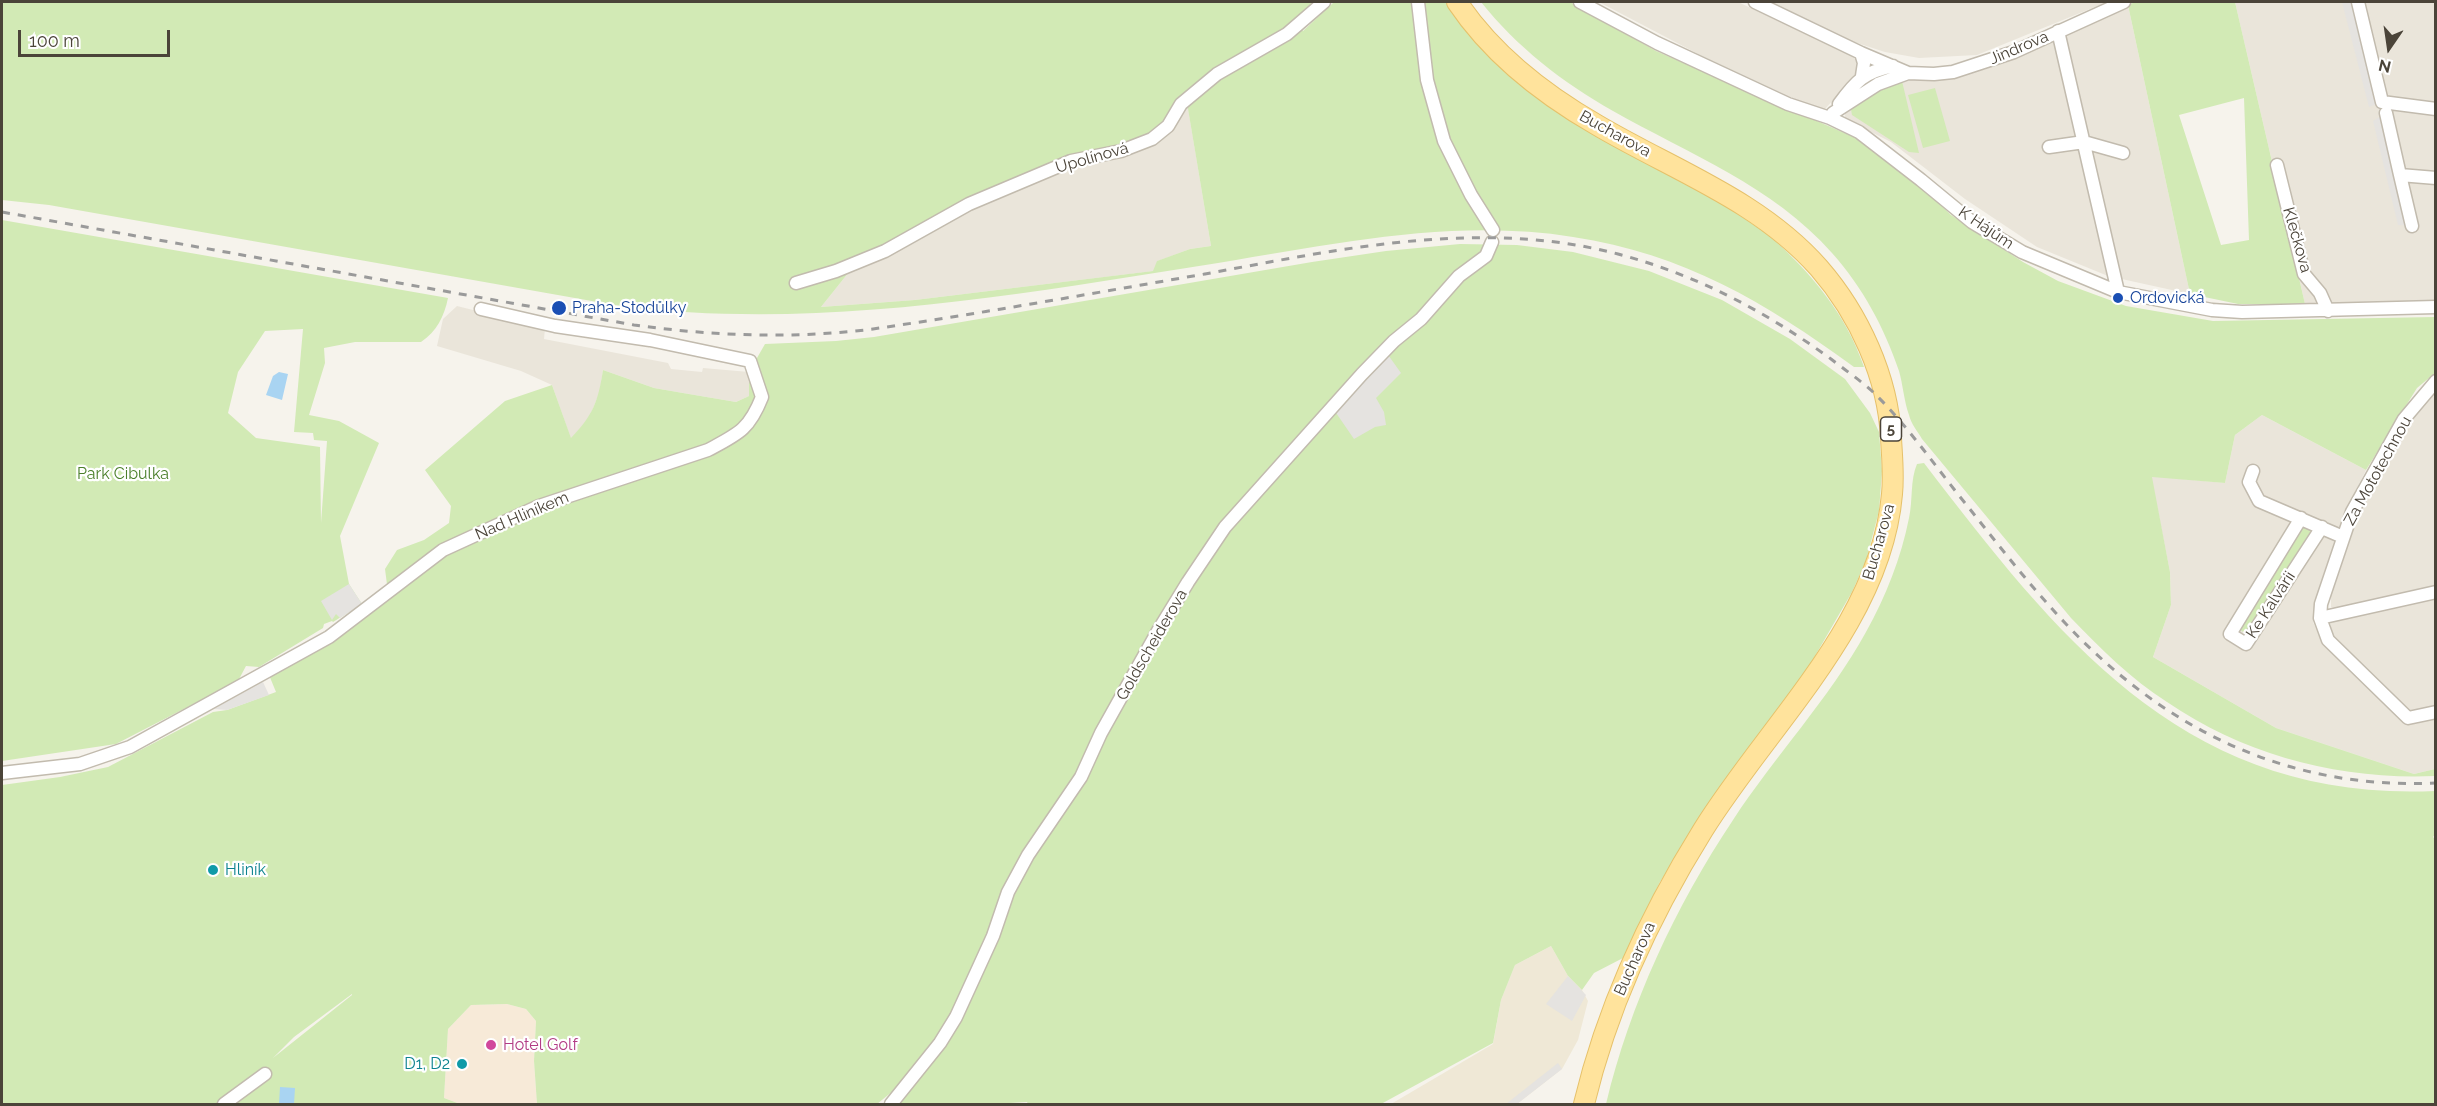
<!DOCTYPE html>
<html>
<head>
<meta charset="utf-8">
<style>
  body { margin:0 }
  #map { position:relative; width:2437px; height:1106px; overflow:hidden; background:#f6f3ec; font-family:Raleway,sans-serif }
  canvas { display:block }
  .frame { position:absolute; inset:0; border:3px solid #4b4439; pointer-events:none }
  .north { position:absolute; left:2359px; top:18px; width:60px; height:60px; -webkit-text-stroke:4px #fff; paint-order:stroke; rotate:193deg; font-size:16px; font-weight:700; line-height:24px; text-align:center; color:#4b4439 }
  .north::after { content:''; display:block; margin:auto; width:21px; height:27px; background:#4b4439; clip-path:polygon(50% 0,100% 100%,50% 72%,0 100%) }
  .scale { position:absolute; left:18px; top:30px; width:152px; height:27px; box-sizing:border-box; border:3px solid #4b4439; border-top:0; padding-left:8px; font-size:18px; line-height:21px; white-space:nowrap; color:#4b4439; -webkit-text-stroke:4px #fff; paint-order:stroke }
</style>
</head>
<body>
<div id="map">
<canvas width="2437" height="1106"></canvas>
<div class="frame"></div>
<div class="north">N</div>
<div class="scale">100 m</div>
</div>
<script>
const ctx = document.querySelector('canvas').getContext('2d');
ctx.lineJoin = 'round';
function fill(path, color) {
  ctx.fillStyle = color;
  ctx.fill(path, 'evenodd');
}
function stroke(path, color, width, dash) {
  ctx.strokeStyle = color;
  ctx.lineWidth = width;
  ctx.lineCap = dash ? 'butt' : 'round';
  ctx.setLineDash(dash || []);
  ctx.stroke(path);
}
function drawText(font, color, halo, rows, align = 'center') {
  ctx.font = font + ' Raleway,sans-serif';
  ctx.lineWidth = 4.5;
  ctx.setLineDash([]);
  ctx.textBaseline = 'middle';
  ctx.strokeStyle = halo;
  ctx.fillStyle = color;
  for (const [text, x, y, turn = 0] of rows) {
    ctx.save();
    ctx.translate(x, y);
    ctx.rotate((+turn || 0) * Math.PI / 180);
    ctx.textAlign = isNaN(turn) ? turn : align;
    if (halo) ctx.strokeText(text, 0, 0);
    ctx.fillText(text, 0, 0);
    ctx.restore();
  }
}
fill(new Path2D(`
  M1599,2H1738L1850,55L1855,59L1858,68L1857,74L1824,110L1795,99L1702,56Z
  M1768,2H2107L1977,55L1919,58L1885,52L1854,42Z
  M2235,2H2435V301L2305,304Z
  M2128,5L2190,294L2108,276L2037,247L1965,199L1891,142L1845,119V110L1902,81L1962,75L1986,69L2018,57Z
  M1187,102L1211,246L1190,249L1158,261L1154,271L915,300L821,307L849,272L894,253L972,207Z
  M457,306L545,328L544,339L668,363L671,369L702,372L703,368L749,372V396L736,402L683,393L654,388L603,370L600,391L589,419L571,439L552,385L521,371L437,346L443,319Z
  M2435,393V587L2337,609L2331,607V595L2358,513L2381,475L2405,423Z
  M2262,415L2366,470L2349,504L2319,594L2313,622L2320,638L2403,721L2435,714V769L2414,774L2276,728L2153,657L2171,605L2170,572L2151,476L2225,483L2235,435Z
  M2435,595V705L2411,711L2333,638L2330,623Z`), '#eae5da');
fill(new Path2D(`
  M507,1004L526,1009L536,1021L534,1061L537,1104H460L444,1098L448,1029L471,1005Z`), '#f7ead8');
fill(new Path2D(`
  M1551,946L1568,976L1582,990L1588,1001L1578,1040L1562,1069L1517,1104H1391L1493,1044L1501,1000L1515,965Z`), '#efe8d6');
fill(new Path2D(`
  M2,2H1316L1298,22L1303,31L1334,2H1446L1467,30L1770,236C1812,274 1846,314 1864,367H1854C1765,302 1684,254 1573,237C1453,218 1336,244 1218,263C1021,294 820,331 620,306L49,205L2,200ZM1187,103L1211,246L1190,249L1157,261L1153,271L915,300L821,307L849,272L894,253L937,227L1001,194L1064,167L1172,128Z
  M1481,2H1570L1656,51L1856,138L1928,193L1951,215L2023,262L2058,281L2126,306L2213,321L2435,317V373L2417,388L2366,470L2262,415L2235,435L2225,483L2152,477L2170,572L2171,605L2153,657L2276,728L2414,774L2435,769V776C2340,780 2246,756 2167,702C2131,679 2100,648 2071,618L1922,439C1918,432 1911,424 1909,415C1904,401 1903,385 1899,371C1884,327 1863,288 1832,253C1773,186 1689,154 1613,111C1562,82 1517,47 1481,2Z
  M2135,2H2235L2305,304H2238L2190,294L2128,5ZM2244,98L2249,240L2221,245L2179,115Z
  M1902,81L1919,153L1909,152L1852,115L1850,104L1883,84Z
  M1935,88L1950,141L1923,148L1908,95Z
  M2,220L448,298C444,317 437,331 421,342H355L324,348L325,363L309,415L339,421L379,443L340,536L349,584L362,604L333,622L332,621L324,624L323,628L259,667L246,666L238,681L116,744L2,761ZM303,329L294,432L313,433L314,440L327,441L321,523L320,447L256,438L228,413L238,372L265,331Z
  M1460,244L1517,245L1573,252L1649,271L1722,300L1790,339L1845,379L1870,413L1879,432L1882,471L1879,511L1866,561L1852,592L1800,682L1714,799L1660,882L1623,958L1594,973L1582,990L1568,976L1551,946L1515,965L1501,1000L1493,1043L1381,1104H1028L1027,1102L993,1104H898L909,1078L877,1104H537L534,1061L536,1021L526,1009L507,1004L471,1005L448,1029L444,1098L460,1104H2V785L60,777L108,767L213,712L227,710L276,692L269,675C312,653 351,629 389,600L385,569L397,550L424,540L449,523L451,506L425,470L505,401L552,385L571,438C593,415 598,402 603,370L654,388L683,393L736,402L749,396V372L765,344L836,341L874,337L1312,262L1386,251ZM352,994V995L273,1058L294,1037Z
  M1924,463C2061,642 2187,802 2435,791L2436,833L2433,837L2436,840L2435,1104H1606C1630,1004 1675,907 1733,820C1775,756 1829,699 1866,632C1886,596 1901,558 1909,518C1913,500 1910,480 1917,464Z
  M2302,526L2311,531L2245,633L2237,628Z`), '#d2eab5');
fill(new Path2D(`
  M2342,2H2358L2382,102L2369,107Z
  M2386,113L2412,226L2398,225L2373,121Z
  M1386,352L1401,373L1376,398L1384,412L1386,425L1375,427L1354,439L1332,407Z
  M349,584L362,604L340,618L336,614L332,620L321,601Z
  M263,682L269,695L227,710L214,709Z
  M1568,976L1586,995L1572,1021L1546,1004Z
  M1558,1063L1562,1069L1517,1104H1506Z`), '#e5e3e0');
fill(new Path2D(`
  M279,372L288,374L282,400L266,395L273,376Z
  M280,1087L295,1088L294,1104H279Z`), '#a9d4f2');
const street = new Path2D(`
  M1418,2L1427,80L1444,141L1471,195L1493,230
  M1580,2L1657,43L1788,104L1830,118L1859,132L1921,180L1972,222L2022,252L2118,292L2212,310L2242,312L2436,307
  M1755,2L1861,53L1864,63L1862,76
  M2358,2L2382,102L2436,109
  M2058,31L2118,292
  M1861,53L1908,73L1934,74L1953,72L2014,52L2124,2
  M1839,104C1856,81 1864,72 1893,66
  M1833,113L1878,84L1908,73
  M2386,113L2400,175
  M2049,147L2084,142L2123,153
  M2277,165L2304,274L2320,293L2328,311
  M2412,226L2400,175L2436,178
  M796,283L836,271L885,251L969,204L1071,161L1121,151L1152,139L1168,126L1181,104L1217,74L1287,34L1324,2
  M2436,381L2404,419L2352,512L2321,604L2320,618L2328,640L2408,718L2436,712
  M2253,471L2249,482L2259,501L2343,537
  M2301,518L2230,634L2246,644L2322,527
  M2320,618L2436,592
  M2,773L80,764L130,747L329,637L443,550L539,506L708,450C738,434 749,430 762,397L750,361L650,340L555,326L481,309
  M224,1104L265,1074
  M891,1104L940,1043L956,1017L993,936L1008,892L1028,855L1081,777L1101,733L1158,631L1188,582L1225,527L1362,374L1394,341L1421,319L1459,276L1486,256L1492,242`);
const primary = new Path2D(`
  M1457,2C1492,54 1543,94 1597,125C1673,170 1759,200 1819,268C1859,314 1888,377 1891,438C1892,457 1894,475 1892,494C1881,623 1768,725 1703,830C1650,915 1607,1008 1584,1104`);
stroke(street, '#c2bbae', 15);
stroke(primary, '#e6c16a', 22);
stroke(street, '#fff', 12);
stroke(primary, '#ffe39c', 20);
stroke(new Path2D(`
  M2,212L634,325C714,336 793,339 873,329C984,313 1094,293 1205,274C1341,249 1480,218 1618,254C1697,275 1765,311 1831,359C1845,370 1860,380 1873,392C1909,427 1937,469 1969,508C2000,547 2031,587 2066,624C2166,730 2288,790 2436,783`), '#9a9a9a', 3, [8, 8]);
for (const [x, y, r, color] of [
  [2118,298,6,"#1a4fb4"],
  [559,308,8,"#1a4fb4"],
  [213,870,6,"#0f9aa8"],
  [491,1045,6,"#d1479c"],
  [462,1064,6,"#0f9aa8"]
]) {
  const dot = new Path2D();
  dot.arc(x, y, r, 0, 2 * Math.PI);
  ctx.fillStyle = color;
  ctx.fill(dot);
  stroke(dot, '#fff', 2);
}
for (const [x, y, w] of [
  [1891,429,21]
]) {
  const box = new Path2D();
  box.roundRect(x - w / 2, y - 12, w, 24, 4.5);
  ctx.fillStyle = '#fff';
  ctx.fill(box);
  stroke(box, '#4b4439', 1.5);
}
drawText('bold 15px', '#4b4439', null, [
  ["5",1891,429]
]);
drawText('16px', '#4b4439', '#fff', [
  ["Jindrova",2019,48,-23],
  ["Bucharova",1615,134,29],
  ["Upolínová",1092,158,-16],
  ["K Hájům",1986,228,34],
  ["Klečkova",2297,240,74],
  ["Za Mototechnou",2378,471,-61],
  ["Nad Hliníkem",522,516,-23],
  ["Bucharova",1879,542,-74],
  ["Ke Kalvárii",2271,605,-57],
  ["Goldscheiderova",1152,645,-60],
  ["Bucharova",1635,959,-66]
]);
drawText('16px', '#164399', '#fff', [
  ["Ordovická",2130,298],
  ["Praha-Stodůlky",572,308]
], 'left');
drawText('16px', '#4a7f2a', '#fff', [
  ["Park Cibulka",123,474]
]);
drawText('16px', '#0d838f', '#fff', [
  ["Hliník",225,870],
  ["D1, D2",450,1064,"right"]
], 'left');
drawText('16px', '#b23c85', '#fff', [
  ["Hotel Golf",503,1045]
], 'left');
</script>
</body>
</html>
